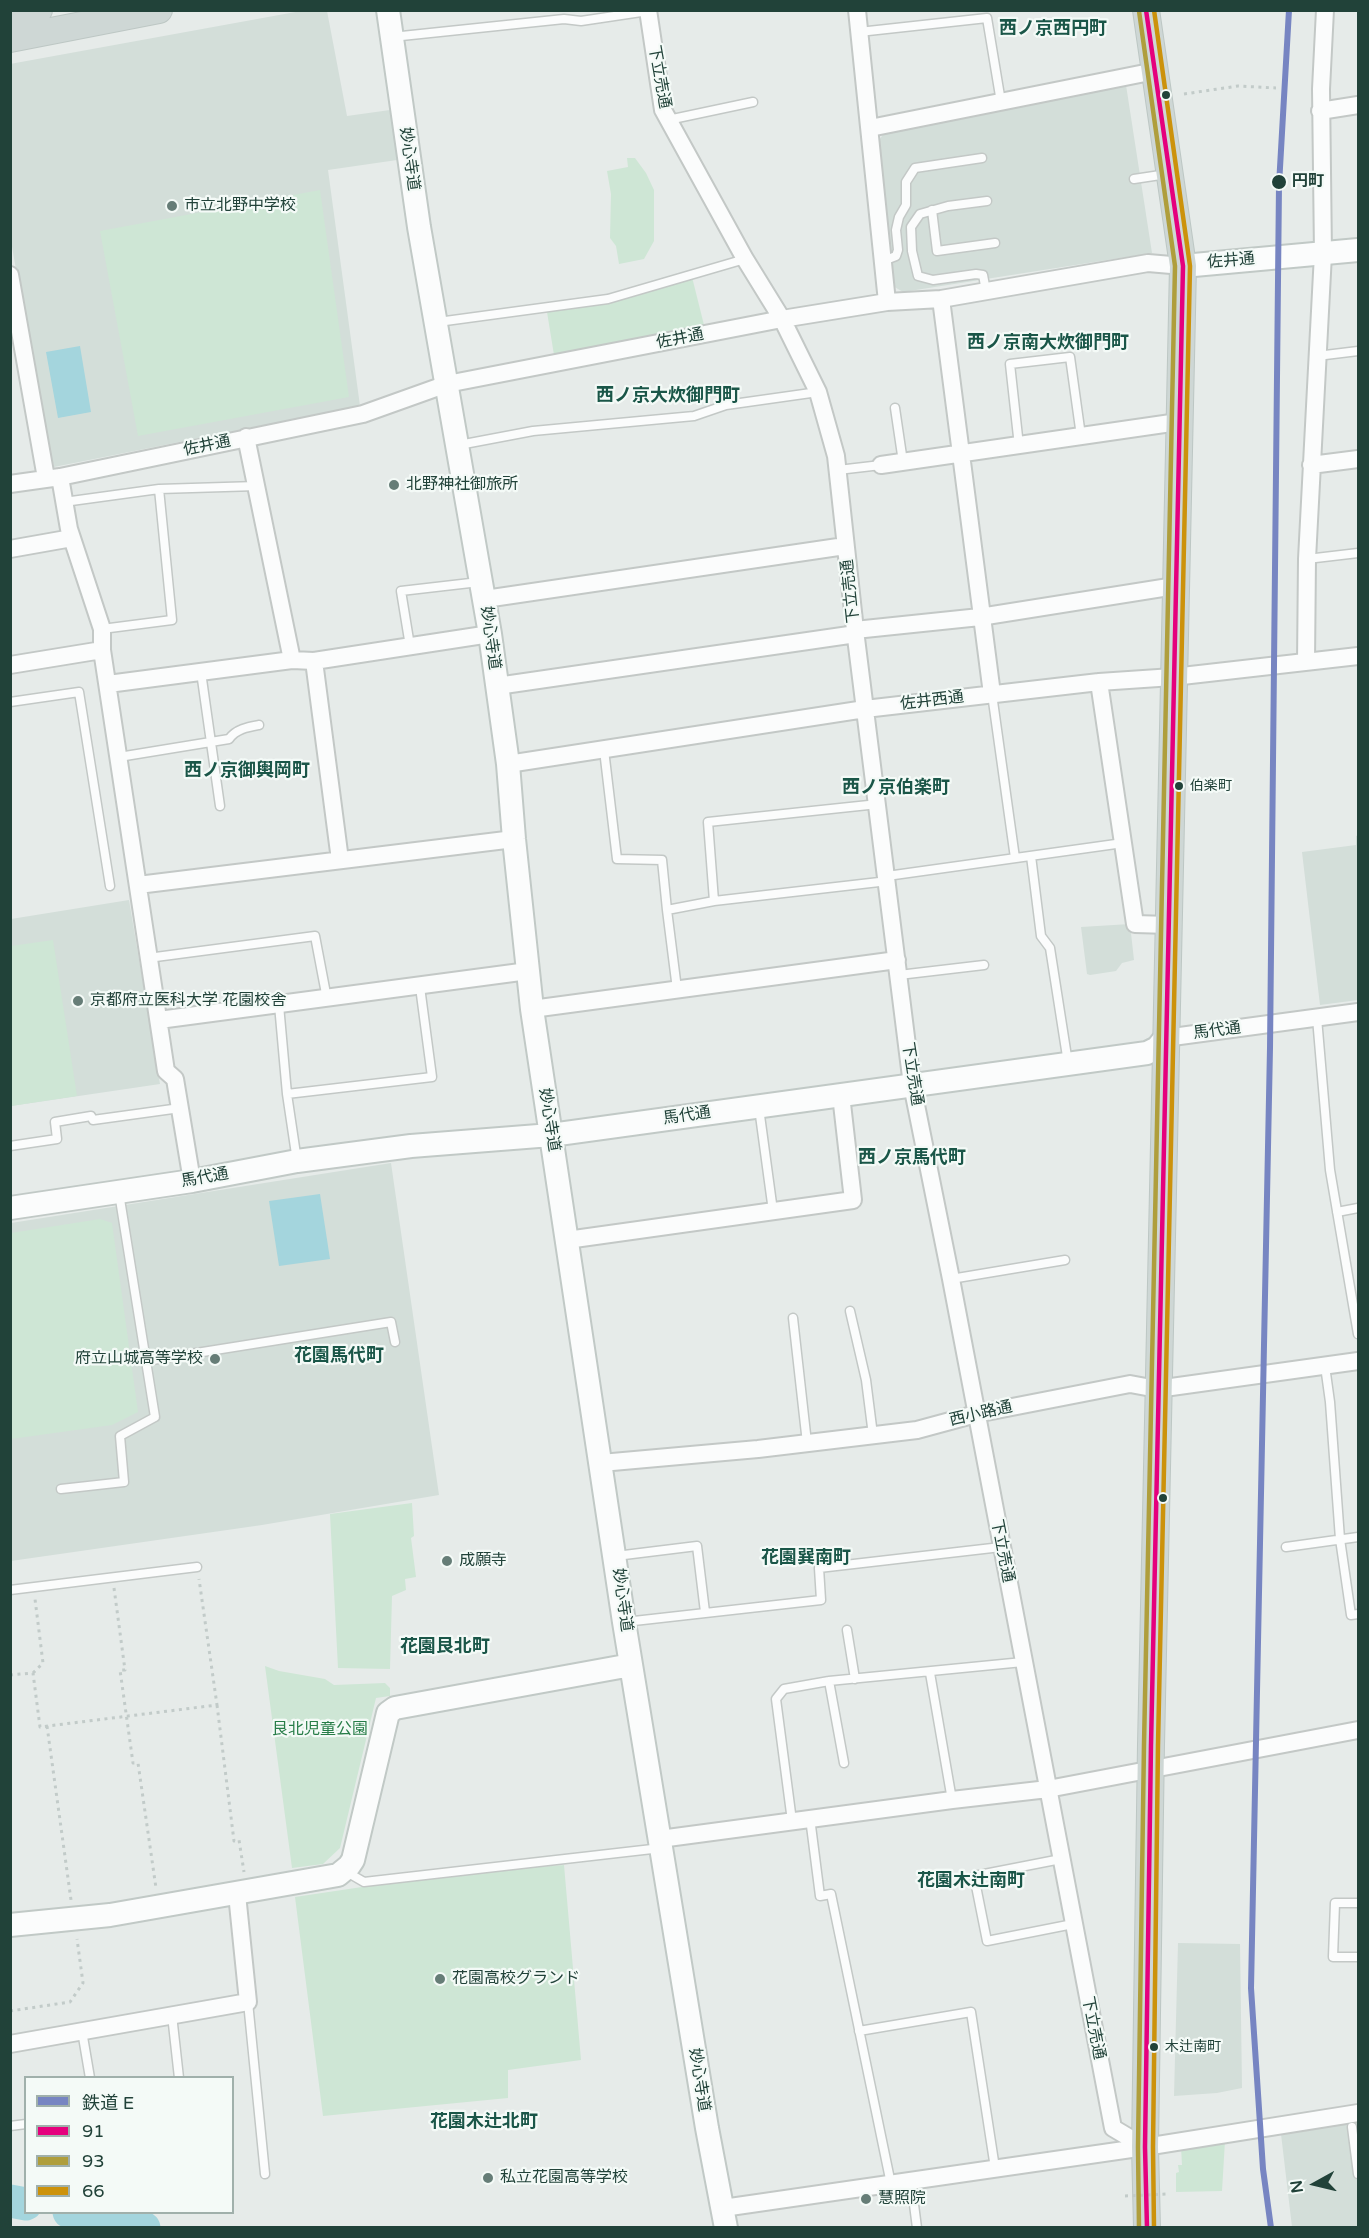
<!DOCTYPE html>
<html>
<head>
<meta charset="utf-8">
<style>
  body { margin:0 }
  #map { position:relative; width:1369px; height:2238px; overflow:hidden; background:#e6ebe9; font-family:"Varela Round","Noto Sans JP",sans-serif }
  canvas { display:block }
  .frame { position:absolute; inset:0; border:12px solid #214239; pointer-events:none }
  .legend { position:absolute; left:24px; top:2076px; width:210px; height:138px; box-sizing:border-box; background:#f4faf7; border:2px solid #a0b0ab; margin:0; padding:8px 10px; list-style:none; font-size:18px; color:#214239 }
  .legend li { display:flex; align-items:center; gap:12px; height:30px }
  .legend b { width:30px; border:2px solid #a0b0ab }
  .north { position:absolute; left:1285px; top:2154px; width:60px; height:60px; -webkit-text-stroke:4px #f4faf7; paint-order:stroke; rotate:262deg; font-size:16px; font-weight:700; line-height:24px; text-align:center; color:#214239 }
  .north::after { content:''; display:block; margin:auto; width:21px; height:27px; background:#214239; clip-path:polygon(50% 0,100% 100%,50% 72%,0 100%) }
</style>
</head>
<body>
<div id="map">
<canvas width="1369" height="2238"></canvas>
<div class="frame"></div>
<ul class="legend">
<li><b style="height:8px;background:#7785c2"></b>鉄道 E</li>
<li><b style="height:8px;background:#e5007d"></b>91</li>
<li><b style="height:8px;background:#af9e3c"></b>93</li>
<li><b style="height:8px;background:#cc920b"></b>66</li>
</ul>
<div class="north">N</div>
</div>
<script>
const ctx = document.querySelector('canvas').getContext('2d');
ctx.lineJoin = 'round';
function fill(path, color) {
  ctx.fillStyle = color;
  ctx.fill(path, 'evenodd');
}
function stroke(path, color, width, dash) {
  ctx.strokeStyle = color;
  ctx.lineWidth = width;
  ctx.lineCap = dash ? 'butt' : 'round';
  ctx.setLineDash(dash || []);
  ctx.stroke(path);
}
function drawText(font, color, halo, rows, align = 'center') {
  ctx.font = font + ' "Varela Round","Noto Sans JP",sans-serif';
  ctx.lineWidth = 4.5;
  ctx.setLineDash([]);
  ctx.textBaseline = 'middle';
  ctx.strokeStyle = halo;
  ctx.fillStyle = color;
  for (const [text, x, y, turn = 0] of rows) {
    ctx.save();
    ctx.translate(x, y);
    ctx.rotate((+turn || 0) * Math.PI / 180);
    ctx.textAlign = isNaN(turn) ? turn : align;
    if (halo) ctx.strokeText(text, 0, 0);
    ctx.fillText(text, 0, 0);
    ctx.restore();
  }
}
fill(new Path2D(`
  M301,11H327L347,116L390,110L397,160L328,170L360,406L54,467L37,390L11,241L10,64Z
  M1126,85L1152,253L903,292L893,286L879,140L885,132Z
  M1358,835V1000L1320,1005L1302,852L1356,845V836Z
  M129,900L160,1084L11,1106V919Z
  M1130,924L1134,960L1122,963L1116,971L1090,975L1087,974L1081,927Z
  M391,1163L439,1495L262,1525L11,1561V1223Z
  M1178,1943L1240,1944L1242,2088L1217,2093L1174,2096Z
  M1358,2121V2227H1292L1281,2134Z`), '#d3ded9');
fill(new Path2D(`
  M627,158H635L646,173L654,190V241L644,259L619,264L616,246L610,238L611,194L607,171L628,167Z
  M320,190L349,397L138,436L100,231Z
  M692,277L704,325L554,355L547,312L615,301Z
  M53,940L77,1096L11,1106V946Z
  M100,1219L112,1223L138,1412L112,1425L11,1439V1233Z
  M412,1503L414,1536L411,1538L416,1577L405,1579L406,1590L392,1596L390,1669L338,1668L330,1514Z
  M265,1666L279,1671L325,1679L334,1685L385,1683L390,1688V1696L376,1698L340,1848L323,1864L292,1868Z
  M564,1865L581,2060L508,2070V2098L323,2116L295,1897L456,1873Z
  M1225,2141L1222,2191L1176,2192V2173L1179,2172L1178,2165H1182L1181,2147Z`), '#cee6d5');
fill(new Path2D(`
  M80,346L91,412L58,418L46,352Z
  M320,1194L330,1259L279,1266L269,1201Z`), '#a4d5dd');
stroke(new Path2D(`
  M10,2201L26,2204
  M69,2212L144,2228`), '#a4d5dd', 33);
const lane = new Path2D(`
  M859,32L987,18L1001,102
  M392,37L564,19L581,21L648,11
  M668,120L753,102
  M1134,179L1167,174
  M932,210L937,251L995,243
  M883,261L896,256L898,250L896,230L899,217L906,205V182L915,168L982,158
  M986,291L983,275L976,274L933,280L918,276L912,251L911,227L920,214L948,206L987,201
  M438,322L608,299L745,259
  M1317,356L1358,351
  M895,408L903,462
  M459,445L533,431L694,416L726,405L818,392
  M1019,446L1010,364L1070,357L1081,436
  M838,470L881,465
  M64,502L159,489
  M1307,559L1358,553
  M102,629L172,620L159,489L257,486
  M410,646L401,591L479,582
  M201,672L220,806
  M992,694L1015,858
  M10,702L79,692L110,886
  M604,750L617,859L662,860L667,910
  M119,757L229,739C236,729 248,727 259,725
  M1031,856L1041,936L1050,948L1068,1063
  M887,876L1123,843
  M714,901L708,822L878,804
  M148,958L315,936L327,999
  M899,975L984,965
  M677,989L667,910L714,901L888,881
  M279,1005L287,1094L297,1161
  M1317,1018L1330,1170L1358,1334
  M287,1094L432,1077L420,987
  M759,1108L773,1211
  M10,1146L57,1139L55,1122L91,1116L93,1120L180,1108
  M1337,1212L1358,1208
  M951,1279L1065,1260
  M850,1311L866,1380L873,1435
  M793,1318L807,1443
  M146,1361L391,1322L395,1342
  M1325,1366L1330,1402L1340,1539L1351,1615L1358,1614
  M61,1489L124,1482L120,1436L155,1417L119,1193
  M1286,1547L1358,1537
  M616,1556L697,1546L705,1612
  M10,1590L197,1567
  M625,1622L821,1600L819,1568L1001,1547
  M847,1630L855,1679
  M930,1673L952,1800
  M829,1681L844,1763
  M810,1818L820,1896L831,1894L891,2184
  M792,1821L776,1699L784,1689L829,1681L1023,1662
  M1061,1859L974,1876L987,1941L1073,1924
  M345,1871L364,1882L661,1848
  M1358,1903H1335L1333,1957H1358
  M248,2002L265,2174
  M172,2015L179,2078
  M82,2031L90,2078
  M859,2031L971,2012L995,2168
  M10,2126L26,2124
  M1352,2127L1358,2174
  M911,2181L917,2228`);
const street = new Path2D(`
  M648,10L663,110L745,259L782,319L818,392L836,456L855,630L912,1085L951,1279L1113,2128L1145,2147
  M857,10L887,302
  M1320,111L1358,105
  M870,128L1155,71
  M10,275L46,478
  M941,299L992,694
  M246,437L292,660
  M881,465L1178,422
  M1311,465L1358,459
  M60,477L69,529L102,629V650L166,1071L175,1079L192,1181
  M10,484L60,477L363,414L447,384L782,319L887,302L941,299L1148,263L1183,266
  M10,549L72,538
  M485,599L845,546
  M855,630L980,617L1175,586
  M314,661L340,860
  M1306,662L1307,559L1323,254L1321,89L1325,10
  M10,665L102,650
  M1099,682L1135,924L1169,925
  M108,684L292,660L314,661L490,634
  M497,686L856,634
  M508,764L865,709L1099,682L1173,677L1358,656
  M138,885L514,839
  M532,1009L897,960
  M159,1020L528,971
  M1165,1038L1358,1012
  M567,1240L853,1200L841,1095
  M601,1463L758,1449L917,1430L976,1414L1130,1384L1157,1389L1358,1361
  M660,1839L952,1800L1048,1789L1358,1730
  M10,2044L248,2002L237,1894
  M723,2208L1145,2147L1358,2113`);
const secondary = new Path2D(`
  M388,10L419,227L490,634L508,764L514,839L532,1009L624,1622L707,2128L726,2228
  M1183,266L1358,250
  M10,1208L192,1181L297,1161L411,1146L551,1135L1147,1053L1157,1048L1165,1038
  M10,1925L110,1915L338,1875L349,1866L353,1860L388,1713L395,1708L631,1665`);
const primary = new Path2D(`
  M1146,10L1183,266L1151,1744L1145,2147L1147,2228
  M10,16L39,10
  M10,39L159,10`);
stroke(lane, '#c3c8c6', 11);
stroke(street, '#c3c8c6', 20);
stroke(secondary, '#c1c9c6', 26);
stroke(primary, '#bdc7c4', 28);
stroke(new Path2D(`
  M1184,94L1238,86L1276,88
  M114,1588L125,1670H120L133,1763H138L156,1888
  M33,1673L43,1663L35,1599
  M10,1675L33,1673L40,1727L217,1705L199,1579
  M217,1705L234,1841L239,1840L244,1872
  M47,1726L71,1900
  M10,2011L70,2002L83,1983L77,1939`), '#c2cbc9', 3, [3, 4.5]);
stroke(lane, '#fbfcfc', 8);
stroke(street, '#fbfcfc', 16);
stroke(secondary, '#fbfcfc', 22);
stroke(primary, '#ced7d5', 26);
stroke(new Path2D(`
  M1125,2196L1168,2194`), '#c2cbc9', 3, [3, 4.5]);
stroke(new Path2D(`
  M1146,10L1183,266L1151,1744L1145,2147L1147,2228`), '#e5007d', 4.5);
stroke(new Path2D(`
  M1139,11L1175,266L1144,1744L1138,2147L1139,2228`), '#af9e3c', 4.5);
stroke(new Path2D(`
  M1154,10L1190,266L1158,1744L1153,2147L1154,2228`), '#cc920b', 4.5);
stroke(new Path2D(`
  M1271,2228L1263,2169L1251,1988L1270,1048L1279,185L1289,10`), '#7785c2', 6);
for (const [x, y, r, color] of [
  [1166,95,5,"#214239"],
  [1279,182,8,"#214239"],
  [172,206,6,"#667d77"],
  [394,485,6,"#667d77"],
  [1179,786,5,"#214239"],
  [78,1001,6,"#667d77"],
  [215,1359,6,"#667d77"],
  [1163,1498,5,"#214239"],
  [447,1561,6,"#667d77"],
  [440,1979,6,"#667d77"],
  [1154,2047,5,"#214239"],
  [488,2178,6,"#667d77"],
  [866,2199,6,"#667d77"]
]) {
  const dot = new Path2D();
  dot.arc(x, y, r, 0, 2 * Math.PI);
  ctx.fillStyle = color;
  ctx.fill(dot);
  stroke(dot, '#f4faf7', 2);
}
drawText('14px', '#214239', '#f4faf7', [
  ["伯楽町",1190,786],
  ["木辻南町",1165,2047]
], 'left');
drawText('16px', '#214239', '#f4faf7', [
  ["下立売通",659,77,80],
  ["妙心寺道",409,159,82],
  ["佐井通",1231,261,-5],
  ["佐井通",680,339,-11],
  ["佐井通",207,446,-12],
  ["下立売通",851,591,-96],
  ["妙心寺道",490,638,82],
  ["佐井西通",932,701,-7],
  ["馬代通",1217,1031,-7],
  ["下立売通",912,1074,81],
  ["馬代通",687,1116,-8],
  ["妙心寺道",549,1120,81],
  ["馬代通",205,1178,-10],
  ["西小路通",981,1414,-13],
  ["下立売通",1002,1551,79],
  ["妙心寺道",622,1600,82],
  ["下立売通",1093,2028,79],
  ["妙心寺道",699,2080,81]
]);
drawText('bold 16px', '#214239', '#f4faf7', [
  ["円町",1292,182]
], 'left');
drawText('16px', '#214239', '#f4faf7', [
  ["市立北野中学校",184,206],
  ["北野神社御旅所",406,485],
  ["京都府立医科大学 花園校舎",90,1001],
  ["府立山城高等学校",203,1359,"right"],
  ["成願寺",459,1561],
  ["花園高校グランド",452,1979],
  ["私立花園高等学校",500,2178],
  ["慧照院",878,2199]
], 'left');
drawText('16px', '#277d48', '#f4faf7', [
  ["艮北児童公園",320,1730]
]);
drawText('bold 18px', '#1a5648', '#f4faf7', [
  ["西ノ京西円町",1053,29],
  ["西ノ京南大炊御門町",1048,343],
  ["西ノ京大炊御門町",668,396],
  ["西ノ京御輿岡町",247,771],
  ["西ノ京伯楽町",896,788],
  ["西ノ京馬代町",912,1158],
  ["花園馬代町",339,1356],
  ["花園巽南町",806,1558],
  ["花園艮北町",445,1647],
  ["花園木辻南町",971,1881],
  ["花園木辻北町",484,2122]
]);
</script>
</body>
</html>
